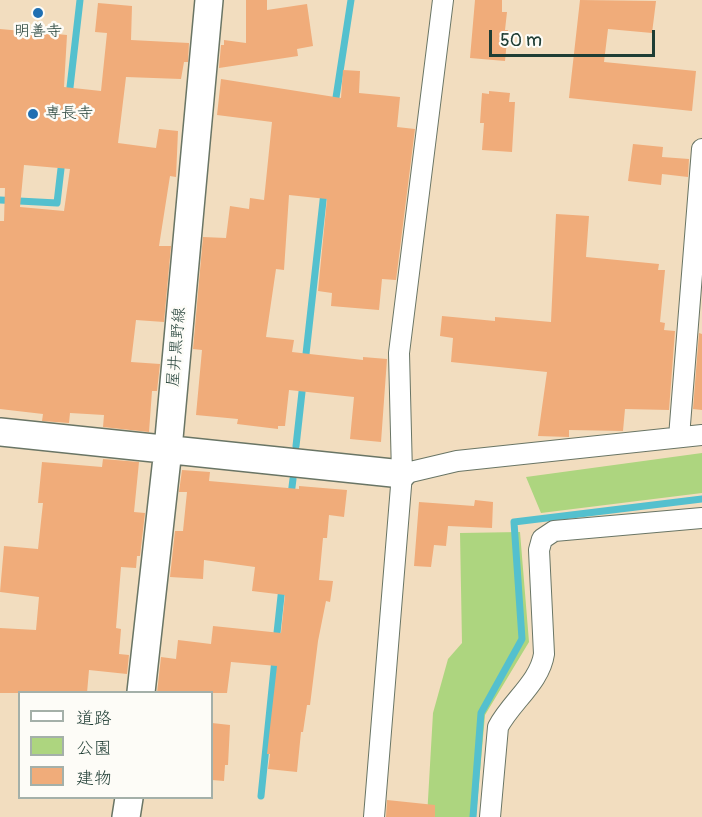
<!DOCTYPE html>
<html>
<head>
<meta charset="utf-8">
<style>
  body { margin:0 }
  #map { position:relative; width:702px; height:817px; overflow:hidden; background:#f2ddbf; font-family:Pangolin,"Klee One",sans-serif }
  canvas { display:block }
  .legend { position:absolute; left:18px; top:691px; width:195px; height:108px; box-sizing:border-box; background:#fdfcf7; border:2px solid #a4b0a9; margin:0; padding:8px 10px; list-style:none; font-size:18px; color:#1f3d34 }
  .legend li { display:flex; align-items:center; gap:12px; height:30px }
  .legend b { width:30px; border:2px solid #a4b0a9 }
  .scale { position:absolute; left:489px; top:30px; width:166px; height:27px; box-sizing:border-box; border:3px solid #1f3d34; border-top:0; padding-left:8px; font-size:18px; line-height:21px; white-space:nowrap; color:#1f3d34; -webkit-text-stroke:4px #fdfcf7; paint-order:stroke }
</style>
</head>
<body>
<div id="map">
<canvas width="702" height="817"></canvas>
<ul class="legend">
<li><b style="height:8px;background:#fff"></b>道路</li>
<li><b style="height:16px;background:#add57f"></b>公園</li>
<li><b style="height:16px;background:#f0ac7a"></b>建物</li>
</ul>
<div class="scale">50 m</div>
</div>
<script>
const ctx = document.querySelector('canvas').getContext('2d');
ctx.lineJoin = 'round';
function fill(path, color) {
  ctx.fillStyle = color;
  ctx.fill(path, 'evenodd');
}
function stroke(path, color, width, dash) {
  ctx.strokeStyle = color;
  ctx.lineWidth = width;
  ctx.lineCap = dash ? 'butt' : 'round';
  ctx.setLineDash(dash || []);
  ctx.stroke(path);
}
function drawText(font, color, halo, rows, align = 'center') {
  ctx.font = font + ' Pangolin,"Klee One",sans-serif';
  ctx.lineWidth = 5;
  ctx.setLineDash([]);
  ctx.textBaseline = 'middle';
  ctx.strokeStyle = halo;
  ctx.fillStyle = color;
  for (const [text, x, y, turn = 0] of rows) {
    ctx.save();
    ctx.translate(x, y);
    ctx.rotate((+turn || 0) * Math.PI / 180);
    ctx.textAlign = isNaN(turn) ? turn : align;
    if (halo) ctx.strokeText(text, 0, 0);
    ctx.fillText(text, 0, 0);
    ctx.restore();
  }
}
fill(new Path2D(`
  M702,453V493L541,513L526,477Z
  M520,532L529,642L485,715L476,817H427L433,713L448,659L462,643L460,533Z`), '#add57f');
stroke(new Path2D(`
  M69,96L80,0
  M335,104L351,0
  M0,200L57,203L62,160
  M305,363L324,192
  M296,446L303,383
  M291,495L293,479
  M276,642L282,587
  M261,796L275,659
  M473,817L481,713L522,639L514,522L702,499`), '#54c0ce', 7);
fill(new Path2D(`
  M246,0H267V10L307,4L313,46L297,49L298,56L219,68L221,45H224V40L246,43Z
  M475,0H502V12H507L505,30H508L505,61L470,58Z
  M580,0L656,1L652,33L608,29L604,62L696,71L692,111L569,98Z
  M98,3L132,6L131,40L189,43L188,62H184L181,79L126,77L118,143L156,148L159,129L178,131L176,177L170,176L159,246H171L164,322L136,320L131,362L160,364L157,391H152L149,432L103,427L104,415L70,413L69,423L42,421L43,414L0,409V221H4L5,188H0V29L67,35L64,87L101,91L107,33L95,32ZM24,165L70,169L64,211L20,207Z
  M343,70L360,71L359,93L400,97L397,127L415,129L396,280L382,279L379,310L331,306L332,293L318,291L327,199L289,195L284,270L276,269L266,337L294,340L292,352L363,360V357L387,359L381,442L350,439L354,397L289,390L285,426H278V429L237,424L238,419L196,415L202,350L193,349L203,237L226,238L230,206L249,209L250,198L264,200L272,122L217,115L221,79L341,98Z
  M489,91L510,93L509,102H515L512,152L482,150L484,123H480L482,93L489,94Z
  M633,144L663,147L662,157L689,159L688,177L662,174L661,185L628,181Z
  M556,214L589,216L586,257L659,264L658,270H665L660,322L665,323L664,330L675,331L669,410L625,409L623,431L569,430V437L538,436L547,372L451,362L453,338L440,336L442,316L495,321V317L551,322Z
  M699,333L702,334V410L693,409Z
  M103,459L139,462L134,512L145,513L140,556H137L136,568L121,567L116,628L121,629L119,654L129,655L127,674L89,670L87,693H0V628L36,630L39,597L0,592L4,546L38,549L43,503H38L42,462L102,467Z
  M182,470L210,472L209,481L299,489V486L347,490L344,517L329,515L327,538H323L319,580L333,581L330,602L326,601L318,641L310,705H307L303,732H301L297,772L268,769L270,754H267L277,666L231,662L227,693H157L161,657L176,659L178,640L211,644L213,626L281,633L285,595L252,591L255,567L204,560L203,579L170,577L175,531H183L187,492H179Z
  M475,500L493,502L492,528L448,526L446,546L434,545L431,567L414,566L419,502L474,506Z
  M212,723L230,725L228,765H225L224,781L212,780Z
  M387,800L435,805V817H386Z`), '#f0ac7a');
const street = new Path2D(`
  M679,437L702,149
  M402,474L457,461L702,435
  M374,817L402,474L399,353L443,0
  M490,817L498,727C511,702 540,682 544,654L539,550L542,539L554,531L702,518`);
const secondary = new Path2D(`
  M0,432L402,474
  M141,692L168,449L209,0
  M126,817L129,798`);
stroke(street, '#697565', 22);
stroke(secondary, '#697565', 30);
stroke(street, '#fff', 20);
stroke(secondary, '#fff', 27);
for (const [x, y, r, color] of [
  [38,13,6,"#1f6fb2"],
  [33,114,6,"#1f6fb2"]
]) {
  const dot = new Path2D();
  dot.arc(x, y, r, 0, 2 * Math.PI);
  ctx.fillStyle = color;
  ctx.fill(dot);
  stroke(dot, '#fdfcf7', 2);
}
drawText('16px', '#1f3d34', '#fdfcf7', [
  ["明善寺",38,32],
  ["専長寺",45,114,"left"]
]);
drawText('16px', '#1f3d34', '#fdfcf7', [
  ["屋井黒野線",177,347,-85]
]);
</script>
</body>
</html>
